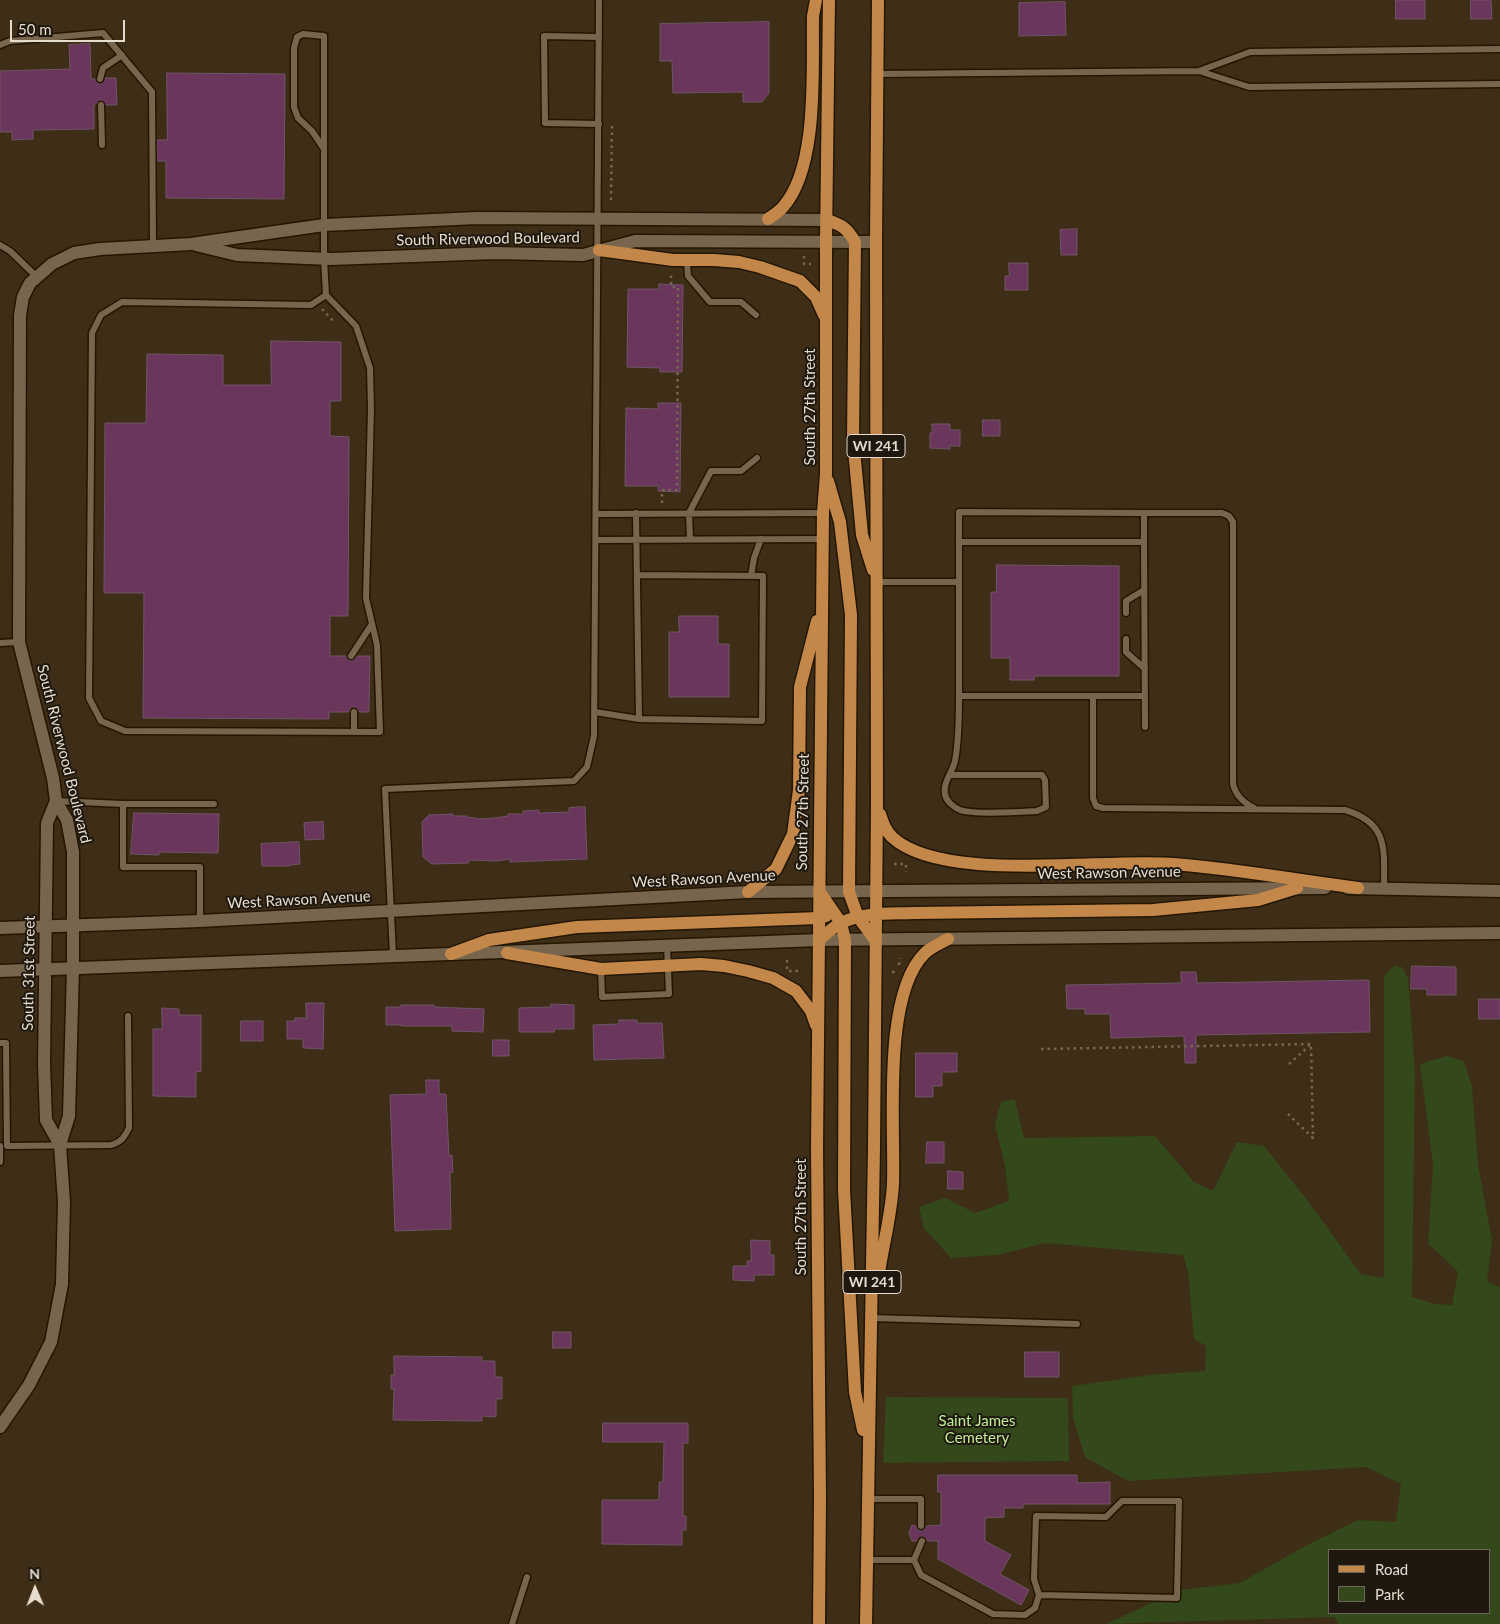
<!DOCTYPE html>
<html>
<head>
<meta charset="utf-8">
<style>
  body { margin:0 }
  #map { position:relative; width:1500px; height:1624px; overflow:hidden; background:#3e2e17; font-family:Lato,sans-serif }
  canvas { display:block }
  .legend { position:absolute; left:1328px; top:1549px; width:162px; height:65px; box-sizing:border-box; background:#1f180e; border:1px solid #6f665b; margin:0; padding:6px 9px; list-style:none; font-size:15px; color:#e6dcce }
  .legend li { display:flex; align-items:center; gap:10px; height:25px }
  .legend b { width:25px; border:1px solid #6f665b }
  .north { position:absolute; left:10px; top:1564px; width:50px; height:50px; -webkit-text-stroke:4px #1f180e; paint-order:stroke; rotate:359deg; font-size:14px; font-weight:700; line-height:20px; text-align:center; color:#e6dcce }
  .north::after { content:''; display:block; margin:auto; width:18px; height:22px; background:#e6dcce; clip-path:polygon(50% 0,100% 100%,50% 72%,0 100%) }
  .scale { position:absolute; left:10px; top:20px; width:115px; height:22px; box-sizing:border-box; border:2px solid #e6dcce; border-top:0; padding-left:6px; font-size:15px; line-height:18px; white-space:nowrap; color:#e6dcce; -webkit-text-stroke:4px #1f180e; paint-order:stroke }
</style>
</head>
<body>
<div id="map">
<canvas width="1500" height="1624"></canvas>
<ul class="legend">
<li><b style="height:6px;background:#c38849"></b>Road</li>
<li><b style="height:14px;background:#33481b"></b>Park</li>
</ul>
<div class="north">N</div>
<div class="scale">50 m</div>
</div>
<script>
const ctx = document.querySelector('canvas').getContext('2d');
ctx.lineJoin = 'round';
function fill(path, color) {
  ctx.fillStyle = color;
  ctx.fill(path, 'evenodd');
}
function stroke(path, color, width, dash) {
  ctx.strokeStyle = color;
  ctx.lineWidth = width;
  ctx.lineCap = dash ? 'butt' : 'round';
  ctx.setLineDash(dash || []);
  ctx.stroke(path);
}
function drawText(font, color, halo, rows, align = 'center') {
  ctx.font = font + ' Lato,sans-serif';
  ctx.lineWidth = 4;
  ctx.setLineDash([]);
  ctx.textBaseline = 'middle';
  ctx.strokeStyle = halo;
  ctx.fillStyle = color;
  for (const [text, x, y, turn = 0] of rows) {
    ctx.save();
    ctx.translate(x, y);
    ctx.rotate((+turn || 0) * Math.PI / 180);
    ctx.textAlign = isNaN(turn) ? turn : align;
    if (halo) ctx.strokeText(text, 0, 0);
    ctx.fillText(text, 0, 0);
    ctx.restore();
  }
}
fill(new Path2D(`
  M1395,966L1402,967L1408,978L1415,1070L1412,1297L1435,1304L1452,1305L1458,1272L1441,1255L1428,1244L1433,1165L1420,1064L1447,1056L1464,1061L1472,1087L1478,1165L1492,1240L1487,1281L1500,1288V1624H1339L1334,1617L1106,1624L1180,1590L1240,1583L1307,1545L1358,1520L1396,1522L1401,1484L1366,1467L1128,1481L1085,1457L1073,1418L1072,1386L1150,1375L1205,1371L1206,1346L1194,1339L1188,1272L1183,1255L1045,1243L997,1255L951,1258L924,1228L919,1207L945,1198L975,1213L1009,1201L1005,1165L995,1125L1001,1102L1015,1099L1024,1138L1155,1136L1194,1182L1213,1191L1237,1142L1264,1146L1307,1200L1361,1274L1384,1278V977L1389,970ZM1329,1550H1489V1613H1329Z
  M886,1397L1068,1398L1069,1461L883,1463Z`), '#33481b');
const building = new Path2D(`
  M1396,0H1425V19H1396Z
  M1471,0H1491L1492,19H1471Z
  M1065,2L1066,35L1019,36V3Z
  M769,22V93L762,102H743V92L673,93L672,61H660V24Z
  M90,44L91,79H95L97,83L101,84L105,78H116L117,105H106L101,100L94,105V129L33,130V139L12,140V132H0V71L70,69L69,45Z
  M167,73L285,74L284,199L166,198V161H157V140H167Z
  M1077,229V255H1061L1060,230Z
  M1009,263H1028V290H1005V276H1009Z
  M659,284L683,285L682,372H660V368L627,367L628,289H659Z
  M271,341L341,342V401H330V436L349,437L348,616H330V656H346L348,660L351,661L357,656H370L369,712H359L357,708L354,707L350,709L349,712H329V719L143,718L144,593H104L105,423H146L147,354L223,355V385H271Z
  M658,403H681L680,492L658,491V486H625L626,408L658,409Z
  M983,420H1000V436H983Z
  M932,424H950V430H960V446H950V449L930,448V433H932Z
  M997,565L1119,566V676H1034V680H1010V658H991V592H996Z
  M679,616H718V644H729V697H669V632H679Z
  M585,807L587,859L510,862V859L497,861L469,860V863L432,864L423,857L422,822L429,815L453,814V816H467V817L481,819L495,818L508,816V814H523V811L539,810V813L569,812V808Z
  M134,813L219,814L218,853L159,852V855L131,854Z
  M323,822L324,839L305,840L304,823Z
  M299,842L300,864L290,865V866H262L261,844Z
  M1412,966L1456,967V995H1427V989H1411Z
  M1181,972H1196L1197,983L1369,980L1370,1032L1196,1035V1063H1185L1184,1036L1111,1038L1110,1014H1085V1009H1067L1066,985L1181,983Z
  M1479,999H1500V1019H1479Z
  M306,1003H324L323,1049L303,1048V1039H287V1021H295V1018H306Z
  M551,1004L574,1005V1029H555L554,1032H519V1008L551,1007Z
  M401,1005H434V1007L484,1009L483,1032L452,1031V1026H401L402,1025H386V1007H401Z
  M162,1008L179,1009V1015H201V1071L196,1072V1097L153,1096V1029H162Z
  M619,1020H637V1023H662L664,1058L594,1060L593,1025L619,1024Z
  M241,1021H263V1041H241Z
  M493,1040H509V1056H493Z
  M916,1053H957V1072H942V1086H933V1097H916Z
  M426,1080H439V1094H446L449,1156L452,1155L453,1172L450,1173L451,1229L395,1231L390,1095L426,1094Z
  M927,1142H944V1163H926Z
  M948,1171L963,1172V1189H948Z
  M751,1240L770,1241V1255H774V1275H754V1281L733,1280V1266H747V1261H751Z
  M553,1332H571V1348H553Z
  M1025,1352H1059V1377H1025Z
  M394,1356L482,1357V1361H495V1377H502V1399H496V1417L482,1416V1421L393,1420L394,1389H391V1375H394Z
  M603,1423H688V1443H683V1516H686V1530H682V1545L602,1544V1500H659V1482H663L664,1442H603Z
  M938,1475H1077V1483L1110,1482V1504H1023V1508H1004V1517L985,1518V1541L1011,1555L1000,1574L1029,1590L1021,1605L938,1559V1541H927L926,1538L922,1536L917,1541H912L909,1533L912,1525L916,1526L917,1529L921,1531L924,1530L926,1526L941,1525V1492H938Z`);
fill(building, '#6a365b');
stroke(building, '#6f5567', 1);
const lane = new Path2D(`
  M0,45L10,41L103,33L152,92L153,246
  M1199,71L1250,52L1500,49
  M878,74L1199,71L1249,87L1500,84
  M100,79L103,68L122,55
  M101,105L102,145
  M599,124L545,123L544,36L599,37
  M324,149L312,131L298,118L294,107V48L297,37L303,34L324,36V259L326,295L356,326L370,368L371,410L366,598L377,645L380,732L125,731L101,721L89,698L92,333L101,315L122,302L311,305L326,295
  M0,245L10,251L37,277
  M687,261L688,276L710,302H741L756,315
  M636,513L639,719
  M1144,513H1222L1229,516L1233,522V784C1236,796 1243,802 1254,808
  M596,514L823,513
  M690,539L689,513L711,471H741L757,458
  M596,540L822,539
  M1144,542L1145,727
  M751,576L754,558L761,539
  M876,582H959V696H1093V798L1096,806L1103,808L1345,810C1389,823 1384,850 1384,888
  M959,582V512L1144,513V542H959
  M1126,613V601L1144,590
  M1126,639V652L1145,669
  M0,643L19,642
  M351,656L372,624
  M1093,696H1145
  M595,712L639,719L762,721L763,576L637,575
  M354,732V712
  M950,775H1042L1045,780L1046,807L1037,811C1019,812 975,815 960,810C953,807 946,801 945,794C943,782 952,773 955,761C959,740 959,718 959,696
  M56,801L123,804V867H200V921
  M123,804H214
  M393,956L385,789L574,781L587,767L594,736L599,0
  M601,969L602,997L669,994L667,946
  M0,1043H6L7,1146L111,1145C121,1142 124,1138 129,1128L128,1016
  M0,1162V1146
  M872,1318L1077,1324
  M867,1499H921V1526
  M867,1560H914L922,1541
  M914,1560L921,1575L993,1614L1025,1615L1035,1608L1039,1595L1034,1579L1036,1516L1106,1517L1122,1501H1179L1177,1598L1039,1595
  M512,1624L527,1577`);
const street = new Path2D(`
  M196,245L237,255L331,259L495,253L583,255L635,241L876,242
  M56,801L47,823L44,1064L46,1120L60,1145
  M0,1427L29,1385L51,1342L62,1284L64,1202L60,1145L69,1116L73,968V852L67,820L56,801L53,778L19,642L20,315L23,297L30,283L52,264L74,253L100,249L191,244L324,225L477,218L827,220`);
const secondary = new Path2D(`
  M1348,888L1500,891
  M0,928L200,921L748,892L1325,888
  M0,971L819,940L1500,933`);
const primary = new Path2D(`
  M768,219C773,215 779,212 783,207C819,167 812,67 813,16L816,0
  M827,220C842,225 847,228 855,242L853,439L862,535L873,570
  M599,250L673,260H714L739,262L760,267L800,281L816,297L824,315
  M828,481L840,522L851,615L849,892L858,917L875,940
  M880,814C883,823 885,830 892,837C942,884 1106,858 1174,864C1236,869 1297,880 1358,888
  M819,891L841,923L845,940L844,1190L855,1392L863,1430
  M748,892L776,869L793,834L799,790L800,687L817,621
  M819,940C826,934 833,927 841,923C863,912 890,914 913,913L1153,910L1258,900L1297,888
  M507,953L601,969L701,964L724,966L748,971L773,978L796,991L811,1011L816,1025
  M451,954L489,940L577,927L819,918L826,916
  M879,1273C883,1245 892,1212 893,1183C895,1125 882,995 925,953C931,947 941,943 948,939
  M819,1624L820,1498L817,1147L823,513L826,474V242L829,0
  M866,1624L874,1147L877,804L876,242L878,0`);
stroke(lane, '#241601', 9);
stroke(street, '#241601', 15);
stroke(secondary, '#241601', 15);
stroke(primary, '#241601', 15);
stroke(new Path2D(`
  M611,200L612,124
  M804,256V264H811
  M322,309L334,322
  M662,503V490H677L678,287H671V273
  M894,864H906V872
  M787,960V971H800
  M899,965L900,958
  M892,972H898
  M1041,1049L1311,1044L1313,1138L1288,1114
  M1289,1064L1310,1045`), '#766854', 2.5, [2.5, 4]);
stroke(lane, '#77654d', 6);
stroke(street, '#77654d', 12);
stroke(secondary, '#77654d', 12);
stroke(primary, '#c38849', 12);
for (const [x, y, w] of [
  [876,446,58],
  [872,1282,58]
]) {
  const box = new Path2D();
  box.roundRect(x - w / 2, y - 11.5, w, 23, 4);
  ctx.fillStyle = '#1f180e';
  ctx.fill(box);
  stroke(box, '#e6dcce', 1);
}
drawText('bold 14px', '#e6dcce', null, [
  ["WI 241",876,446],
  ["WI 241",872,1282]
]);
drawText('15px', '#e6dcce', '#1f180e', [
  ["South Riverwood Boulevard",488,239,-1],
  ["South 27th Street",810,407,-90],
  ["South Riverwood Boulevard",64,754,76],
  ["South 27th Street",803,812,-89],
  ["West Rawson Avenue",1109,873,-1],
  ["West Rawson Avenue",704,879,-3],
  ["West Rawson Avenue",299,900,-3],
  ["South 31st Street",29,973,-89],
  ["South 27th Street",801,1217,-90]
]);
drawText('15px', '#c0ec97', '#1f180e', [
  ["Saint James",977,1421],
  ["Cemetery",977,1438]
]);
</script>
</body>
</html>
